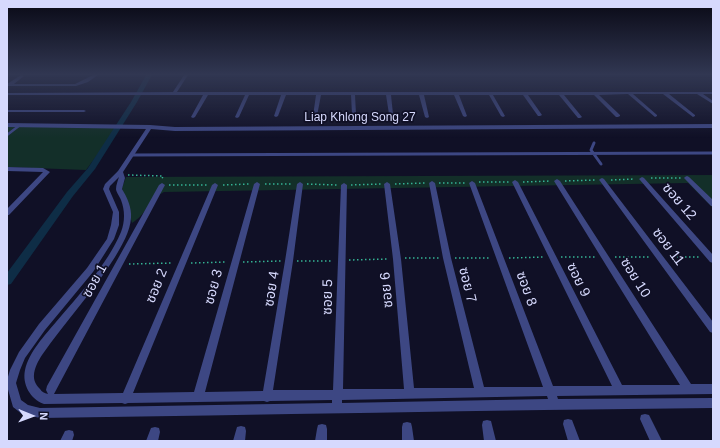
<!DOCTYPE html>
<html>
<head>
<meta charset="utf-8">
<style>
  body { margin:0 }
  #map { position:relative; width:720px; height:448px; overflow:hidden; background:#101026; font-family:Arial,sans-serif }
  canvas { display:block }
  .frame { position:absolute; inset:0; border:8px solid #d6d9fd; pointer-events:none }
  .north { position:absolute; left:12px; top:396px; width:40px; height:40px; -webkit-text-stroke:3px #101026; paint-order:stroke; rotate:91deg; font-size:11px; font-weight:700; line-height:16px; text-align:center; color:#d6d9fd }
  .north::after { content:''; display:block; margin:auto; width:14px; height:18px; background:#d6d9fd; clip-path:polygon(50% 0,100% 100%,50% 72%,0 100%) }
</style>
</head>
<body>
<div id="map">
<canvas width="720" height="448"></canvas>
<div class="frame"></div>
<div class="north">N</div>
</div>
<script>
const ctx = document.querySelector('canvas').getContext('2d');
ctx.lineJoin = 'round';
function fill(path, color) {
  ctx.fillStyle = color;
  ctx.fill(path, 'evenodd');
}
function stroke(path, color, width, dash) {
  ctx.strokeStyle = color;
  ctx.lineWidth = width;
  ctx.lineCap = dash ? 'butt' : 'round';
  ctx.setLineDash(dash || []);
  ctx.stroke(path);
}
function drawText(font, color, halo, rows, align = 'center') {
  ctx.font = font + ' Arial,"Noto Sans Thai",sans-serif';
  ctx.lineWidth = 3.5;
  ctx.setLineDash([]);
  ctx.textBaseline = 'middle';
  ctx.strokeStyle = halo;
  ctx.fillStyle = color;
  for (const [text, x, y, turn = 0] of rows) {
    ctx.save();
    ctx.translate(x, y);
    ctx.rotate((+turn || 0) * Math.PI / 180);
    ctx.textAlign = isNaN(turn) ? turn : align;
    if (halo) ctx.strokeText(text, 0, 0);
    ctx.fillText(text, 0, 0);
    ctx.restore();
  }
}
fill(new Path2D(`
  M7,126H119L86,170L7,167Z
  M713,175V208L688,183L164,192C149,199 147,214 132,223L122,188L126,177Z`), '#132f29');
fill(new Path2D(`
  M146,75H152L137,102L95,169L73,196L11,284L7,285V273L67,192L88,168L131,102Z`), '#0e2d46');
stroke(new Path2D(`
  M128,175L163,176L162,179
  M651,178H681
  M611,180L635,179
  M565,181L595,180
  M479,182H509
  M523,182L551,181
  M439,183H465
  M265,184H293
  M307,184L337,185
  M395,184L425,183
  M169,185H207
  M223,185L249,184
  M351,185L381,184
  M561,257H595
  M615,257H649
  M669,257H701
  M405,258H439
  M455,258H491
  M509,258L545,257
  M349,260L389,259
  M297,261H333
  M243,262L281,261
  M191,263L227,262
  M129,264L173,263`), '#34b394', 1.5, [1.5, 2.5]);
stroke(new Path2D(`
  M7,135L20,125`), '#3d4783', 2.5);
stroke(new Path2D(`
  M594,143L591,150L601,164
  M131,155L713,153`), '#3d4783', 3);
fill(new Path2D(`
  M21,75L24,76L14,84H75L93,75H98L88,82L76,86H7V84Z
  M184,75H188L177,92H713V94H703L713,101V104L697,94H669L695,115V116L693,117L663,94H633L657,115V116L655,117L628,94L599,95L620,115V116L618,117H616L594,95H564L582,117L580,118H578L559,95H528L542,115L540,116H538L523,95H493L505,116L503,117L501,116L489,95H459L467,116L465,117L463,116L454,95H424L429,117L427,118L425,117L419,95H391L393,114L391,115L389,114L386,95H355L356,114L354,115L352,114L351,95H321L317,116L315,117L313,116L316,95H286L278,116L276,117L274,116L281,95H249L239,117L237,118L235,117L245,95H208L195,117L193,118L191,117L203,95H7V93L173,92Z
  M7,110H84L86,111L84,112H7Z
  M7,123L150,125L175,127L713,124V128L175,131L151,129L123,172L125,178L122,189C127,197 132,208 131,218C130,232 122,245 115,257C93,292 65,322 42,355C35,366 29,379 40,389C42,392 44,393 48,394L46,390L47,386L159,185L162,183L165,185L54,394L123,393L212,185L215,183L218,185L133,393L194,392L254,184L257,182L260,184L205,392L263,391L285,261L297,184L300,182L303,184L293,261L273,390H333L341,185L344,183L347,185L343,389H404L393,259L384,184L387,182L390,184L401,259L414,388H474L443,258L429,183L432,181L435,183L451,258L484,387H543L469,183L472,181L475,183L553,386H612L512,182L515,180L518,182L622,385H680L554,181L557,179L560,181L691,384H713V394L557,396L558,399L713,398V408C488,410 264,415 40,418L22,414L13,407L7,386V380L10,370L19,352L39,324L87,268L107,239L111,225L113,212L103,189L105,184L118,171L146,129L7,127ZM119,177C118,180 116,185 116,189C116,192 120,197 121,200C125,211 125,221 121,232C107,265 79,295 56,322C45,335 29,352 25,370C22,384 30,399 44,404L122,403L125,404L128,403L264,401L267,402L270,401L332,400V403L40,408L28,405L21,400L16,383L20,370L25,358L45,330L93,272L114,239L119,225V212L109,189L110,186ZM547,396L548,399L342,403V400Z
  M7,167L43,168L50,172L9,215H7V209L43,172L7,171Z
  M687,176L689,177L713,200V206H711L685,179L684,178L685,177Z
  M642,177L644,178L713,255V263L710,262L640,180L639,179Z
  M602,178L604,179L713,322V333L710,332L600,181L599,180L600,179Z
  M645,414L649,415L662,441H650L640,419L641,415Z
  M568,419L572,420L580,441H568L563,424L564,420Z
  M487,420L491,421L496,441H484L482,425L483,421Z
  M407,422L411,423L412,427L414,441H402V427L403,423Z
  M322,424L326,425L327,429V441H315L317,429L318,425Z
  M241,426L245,427L246,431L245,441H233L237,427Z
  M155,427L159,428L160,432L158,441H146L151,428Z
  M69,430L73,431L74,435L72,441H60L65,431Z`), '#3d4783');
const sky = ctx.createLinearGradient(0, 0, 0, 138);
sky.addColorStop(0, '#090915');
sky.addColorStop(0.54, '#313752');
sky.addColorStop(1, '#31375200');
ctx.fillStyle = sky;
ctx.fillRect(0, 0, 720, 138);
drawText('12px', '#d6d9fd', '#101026', [
  ["Liap Khlong Song 27",360,118]
]);
drawText('14px', '#d6d9fd', '#101026', [
  ["ซอย 12",679,202,49],
  ["ซอย 11",668,247,53],
  ["ซอย 10",635,278,58],
  ["ซอย 9",578,280,64],
  ["ซอย 1",95,281,-61],
  ["ซอย 7",467,285,76],
  ["ซอย 2",157,286,-68],
  ["ซอย 3",214,287,-75],
  ["ซอย 4",272,289,-81],
  ["ซอย 8",526,289,70],
  ["ซอย 6",387,290,-95],
  ["ซอย 5",328,297,-89]
]);
</script>
</body>
</html>
